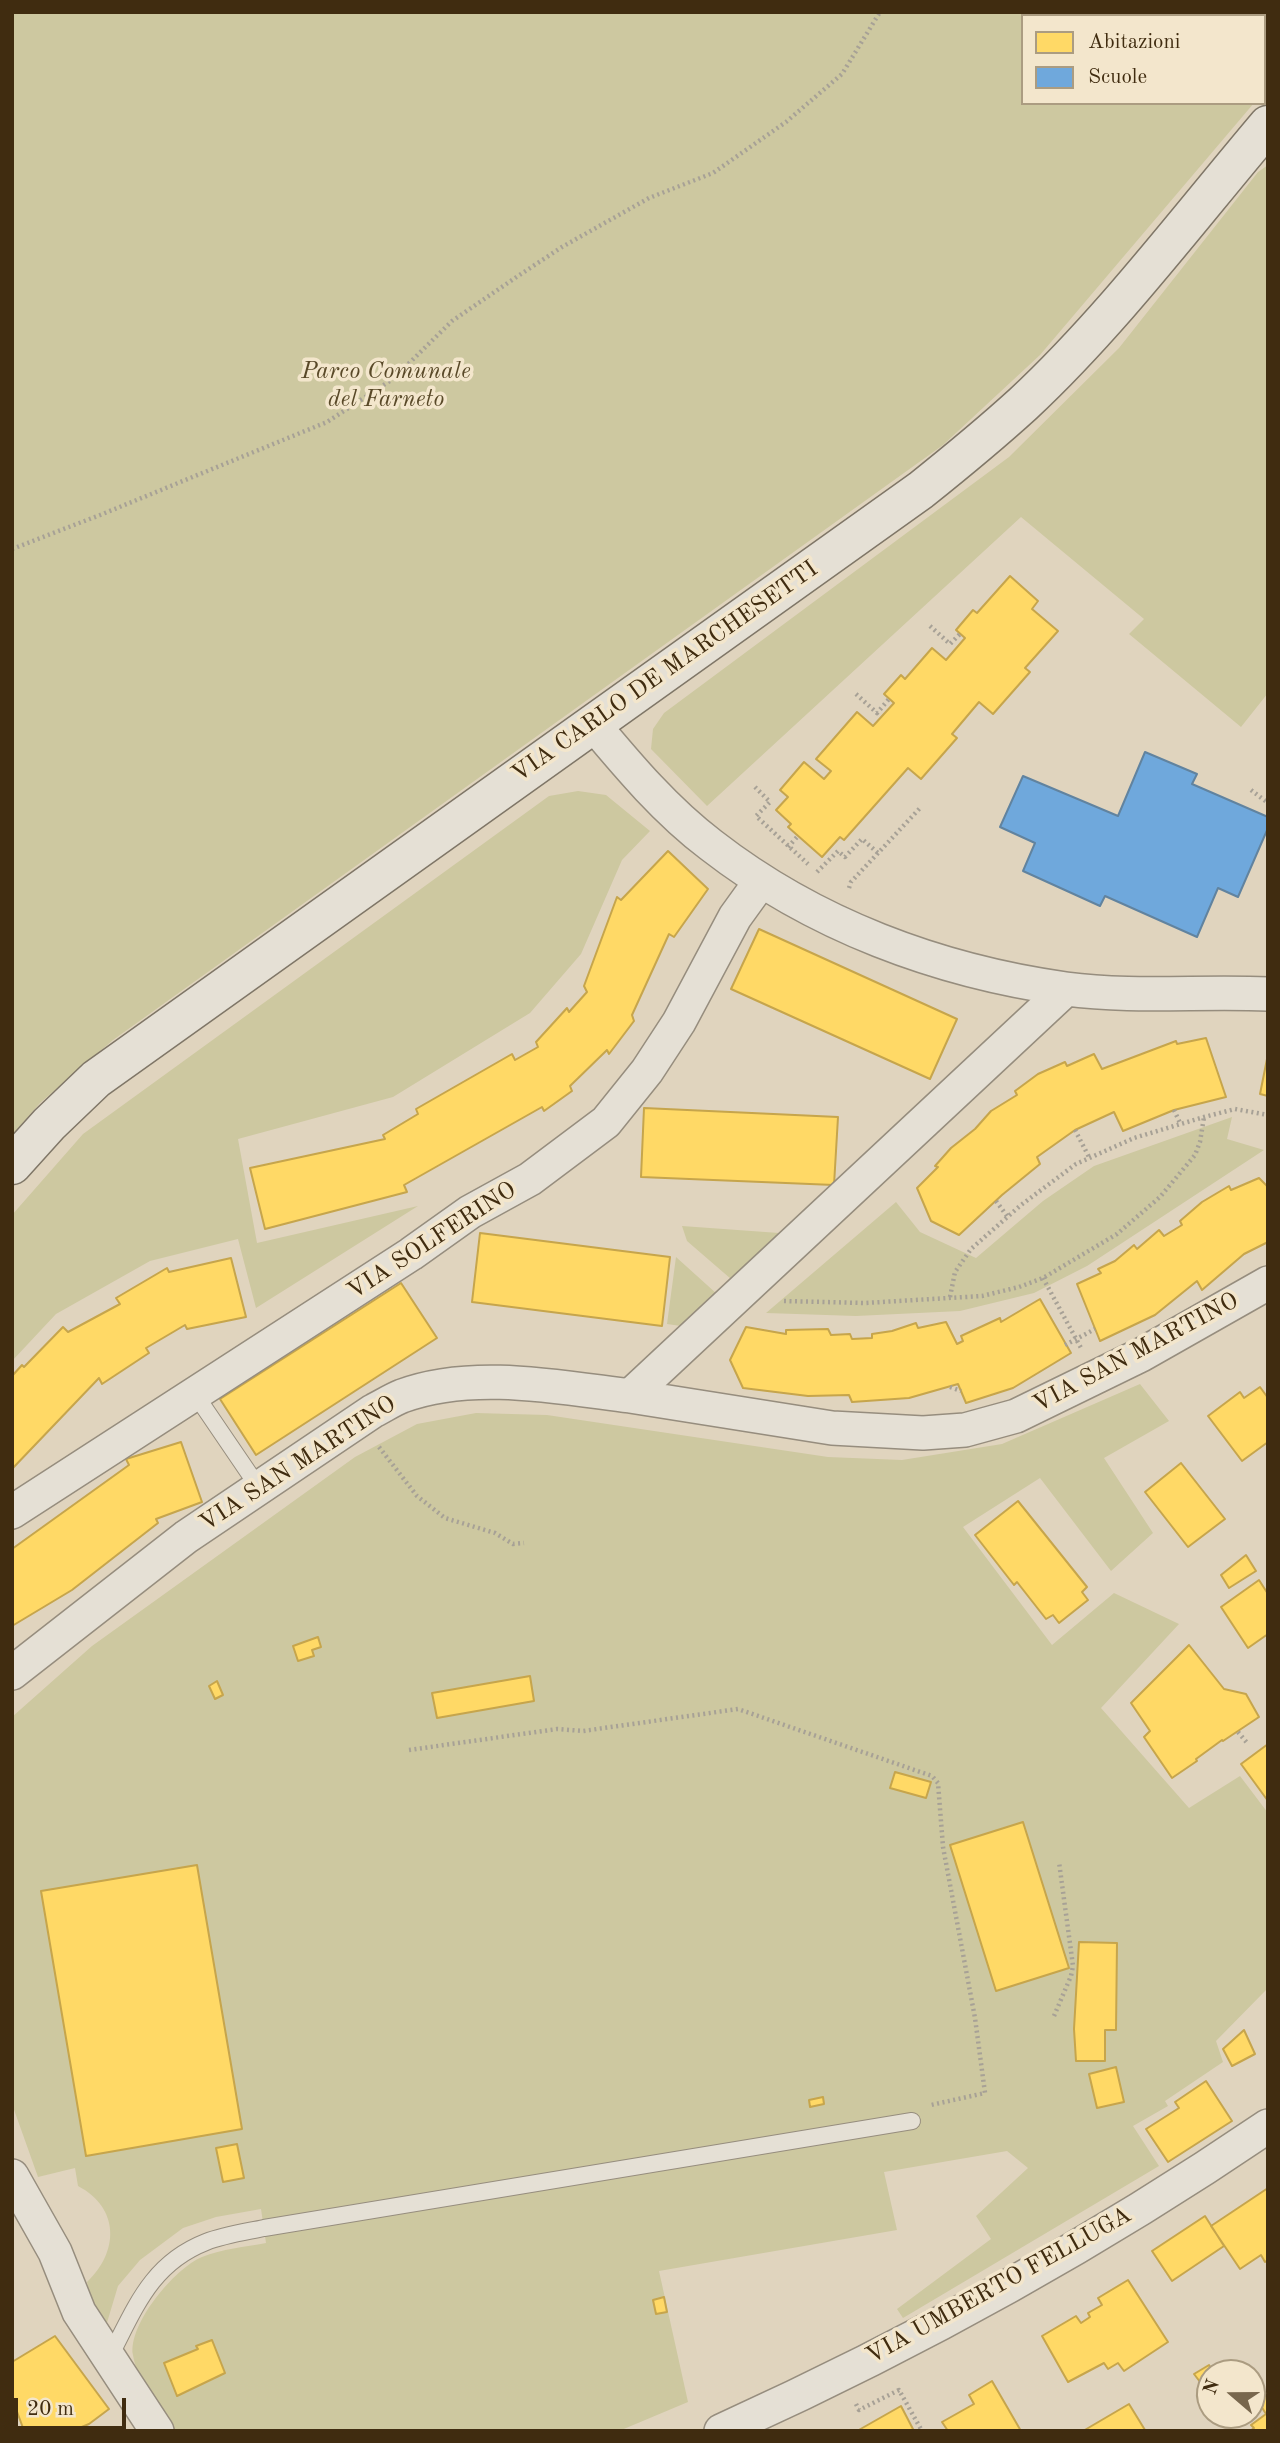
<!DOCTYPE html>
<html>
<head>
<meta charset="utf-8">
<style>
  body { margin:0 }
  #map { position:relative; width:1280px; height:2443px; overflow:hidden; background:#e0d4be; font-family:"Old Standard TT",serif }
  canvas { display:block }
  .frame { position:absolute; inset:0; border:14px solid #402c10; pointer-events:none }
  .legend { position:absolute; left:1021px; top:14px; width:245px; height:91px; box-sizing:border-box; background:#f3e6cc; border:2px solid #ab9c81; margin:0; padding:9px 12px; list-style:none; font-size:21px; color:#402c10 }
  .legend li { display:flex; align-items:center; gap:14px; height:35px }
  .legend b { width:35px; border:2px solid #ab9c81 }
  .north { position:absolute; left:1196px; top:2359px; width:70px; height:70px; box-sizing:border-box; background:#f3e6cc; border:2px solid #ab9c81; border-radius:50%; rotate:290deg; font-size:19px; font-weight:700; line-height:28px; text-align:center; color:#402c10 }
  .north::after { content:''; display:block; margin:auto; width:24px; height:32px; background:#78674d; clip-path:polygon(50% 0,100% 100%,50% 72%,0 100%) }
  .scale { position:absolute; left:14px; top:2398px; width:112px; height:32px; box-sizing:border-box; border:4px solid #402c10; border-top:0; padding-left:9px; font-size:21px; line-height:24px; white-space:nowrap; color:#402c10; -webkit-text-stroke:5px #f3e6cc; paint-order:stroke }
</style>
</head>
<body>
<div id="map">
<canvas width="1280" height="2443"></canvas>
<div class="frame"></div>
<ul class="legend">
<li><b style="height:19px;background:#ffd966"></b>Abitazioni</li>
<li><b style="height:19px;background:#6fa8dc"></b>Scuole</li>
</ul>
<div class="north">N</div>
<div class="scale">20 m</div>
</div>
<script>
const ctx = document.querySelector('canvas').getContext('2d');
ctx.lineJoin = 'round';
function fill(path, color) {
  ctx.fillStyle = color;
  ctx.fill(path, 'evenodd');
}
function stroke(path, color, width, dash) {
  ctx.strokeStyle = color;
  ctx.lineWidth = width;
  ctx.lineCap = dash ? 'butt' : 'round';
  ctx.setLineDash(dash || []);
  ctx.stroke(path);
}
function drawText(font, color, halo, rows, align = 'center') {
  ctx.font = font + ' "Old Standard TT",serif';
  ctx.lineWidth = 7;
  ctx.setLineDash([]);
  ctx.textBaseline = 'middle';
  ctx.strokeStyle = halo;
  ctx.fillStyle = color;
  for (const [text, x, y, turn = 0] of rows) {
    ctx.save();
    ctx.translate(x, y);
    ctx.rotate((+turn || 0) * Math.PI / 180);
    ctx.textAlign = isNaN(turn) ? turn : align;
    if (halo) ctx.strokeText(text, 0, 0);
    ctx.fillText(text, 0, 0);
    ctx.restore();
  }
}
fill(new Path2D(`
  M12,12H1268V87L1264,91V16H1023V103H1254L1040,355L943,445L113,1040L40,1103L12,1135Z
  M1268,165V693L1241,727L1129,634L1144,619L1021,517L707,806L651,749L653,729L664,713L1009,457L1119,348L1258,172Z
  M578,791L606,795L650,831L622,860L581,954L530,1013L393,1097L238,1139L257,1243L418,1206L256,1308L238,1239L150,1261L56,1314L12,1361V1215L83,1134L549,796Z
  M1232,1117L1227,1139L1264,1150L1087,1266L1034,1293L960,1311L856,1316L766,1313L896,1202L920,1232L976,1258L1043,1201L1094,1166Z
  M682,1226L779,1233L731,1279L687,1241Z
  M676,1257L717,1294L681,1326L667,1324Z
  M1140,1384L1169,1421L1104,1458L1153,1533L1111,1571L1040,1478L963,1527L1052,1645L1114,1593L1179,1624L1101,1708L1189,1808L1240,1776L1268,1813V1988L1216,2041L1223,2062L1165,2101L1168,2106L1133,2126L1159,2166L903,2318L897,2309L991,2239L976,2216L1028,2168L1007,2151L884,2172L897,2230L659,2271L688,2402L619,2431H175C159,2409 137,2382 133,2355C128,2324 175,2268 202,2257C222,2249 245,2247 266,2243L261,2209L216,2217L183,2228L140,2260L118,2286L106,2326L92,2310L87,2282C119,2252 120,2208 78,2186L75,2168L38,2177L12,2104V1717L92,1646L355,1457L417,1424L476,1413L547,1415L828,1457L902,1460L1002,1444Z`), '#cdc8a0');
const homes = new Path2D(`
  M1010,576L1038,601L1032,609L1058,631L1025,668L1030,672L993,714L979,702L952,734L957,738L921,779L908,768L844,840L840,837L822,857L788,827L791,824L776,810L788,797L780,790L804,762L824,779L831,771L816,759L857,712L873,726L894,703L884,694L901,675L905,679L932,648L946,660L965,638L956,630L973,610L977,613Z
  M668,851L708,889L674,937L669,934L632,1015L634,1021L609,1054L607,1050L570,1086L572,1091L544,1111L542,1107L404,1185L407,1192L265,1229L250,1168L385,1139L383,1135L418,1114L416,1109L512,1054L515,1060L538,1047L536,1042L567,1008L569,1012L587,992L584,986L617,897L621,900Z
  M759,929L957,1019L930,1079L731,989Z
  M1206,1038L1226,1097L1174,1110L1123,1131L1114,1112L1075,1130L1037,1157L1040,1164L1002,1195L959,1235L931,1221L917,1188L938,1167L935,1166L951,1148L975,1129L991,1111L1017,1095L1015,1091L1038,1074L1065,1062L1067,1066L1094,1054L1102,1069L1176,1041L1177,1044Z
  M1268,1054V1096L1260,1094Z
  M644,1108L838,1117L834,1185L641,1177Z
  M1259,1178L1268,1187V1242L1244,1254L1202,1290L1197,1281L1155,1315L1100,1341L1077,1284L1101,1273L1098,1269L1115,1261L1134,1245L1137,1249L1159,1230L1164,1236L1182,1225L1180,1221L1202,1202L1229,1186L1231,1190Z
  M480,1233L670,1257L662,1326L472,1302Z
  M231,1258L246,1317L187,1329L185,1325L146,1348L149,1353L102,1384L99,1378L12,1469V1376L22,1365L24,1367L63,1327L68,1332L120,1304L116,1298L167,1268L169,1272Z
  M401,1283L437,1338L256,1455L220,1399Z
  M1040,1299L1071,1353L1013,1388L966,1403L958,1384L909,1398L852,1402L849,1395L808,1396L743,1388L730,1360L746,1327L786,1334V1330L828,1329L831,1335L850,1334L852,1339L872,1338V1334L892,1331L916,1323L918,1328L946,1322L957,1344L963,1341L961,1336L1000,1318L1001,1322Z
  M1260,1387L1268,1398V1442L1242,1461L1208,1416L1240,1392L1244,1398Z
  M181,1442L202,1502L156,1519L158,1523L72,1590L12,1626V1549L129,1465L126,1459Z
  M1181,1463L1225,1519L1188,1547L1145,1492Z
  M1018,1501L1087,1587L1082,1592L1088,1600L1059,1623L1053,1615L1046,1619L1017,1582L1014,1585L975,1535Z
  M1246,1555L1256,1571L1229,1588L1221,1575Z
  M1259,1580L1268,1594V1634L1248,1648L1221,1607Z
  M318,1637L321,1647L312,1650L314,1656L298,1661L293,1646Z
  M1189,1645L1224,1689L1246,1694L1259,1717L1223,1741L1222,1740L1196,1759L1197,1761L1172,1778L1144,1737L1150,1731L1131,1703Z
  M530,1676L534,1701L437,1718L432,1693Z
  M217,1681L223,1695L215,1699L209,1686Z
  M1268,1744V1801L1241,1764Z
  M895,1772L931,1782L926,1798L890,1788Z
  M1023,1822L1069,1968L996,1991L950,1845Z
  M197,1865L242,2129L86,2156L41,1891Z
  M1079,1942L1117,1943L1116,2030H1105V2061H1076L1074,2029Z
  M1244,2030L1255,2054L1232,2066L1223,2049Z
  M1116,2067L1124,2102L1097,2108L1089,2074Z
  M1206,2081L1232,2121L1168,2162L1146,2129L1179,2108L1175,2102Z
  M823,2097L824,2104L810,2107L809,2100Z
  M237,2144L244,2178L223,2182L216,2148Z
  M1268,2188V2260L1265,2262L1261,2255L1240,2269L1211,2226Z
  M1205,2216L1224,2246L1172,2281L1152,2251Z
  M1128,2280L1168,2342L1124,2371L1118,2363L1108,2369L1104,2363L1068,2382L1042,2336L1076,2316L1081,2323L1090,2317L1088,2313L1102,2305L1098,2298Z
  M664,2297L667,2312L656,2314L653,2300Z
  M55,2336L109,2409L89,2424L72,2431H16L23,2428L12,2398V2362Z
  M212,2340L225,2373L177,2396L164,2363L198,2349L196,2346Z
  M1209,2365L1213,2373H1210V2395L1194,2374Z
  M992,2381L1021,2431H948L942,2422L974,2404L969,2395Z
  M1268,2394V2431H1250L1254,2428L1251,2425L1266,2414L1258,2401Z
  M1129,2404L1145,2430L1083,2431Z
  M901,2406L914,2431H857Z`);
fill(homes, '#ffd966');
stroke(homes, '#c6a54c', 2);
const schools = new Path2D(`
  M1145,752L1197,774L1192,784L1268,817V828L1238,897L1218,888L1197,937L1105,896L1100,906L1023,871L1035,843L1000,827L1023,776L1118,816Z`);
fill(schools, '#6fa8dc');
stroke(schools, '#61839f', 2);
const lane = new Path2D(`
  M195,1394L259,1488
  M109,2358C135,2309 150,2264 206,2242C224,2235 245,2232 264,2228L912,2121`);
const street = new Path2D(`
  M593,724C629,767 666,811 711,845C814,925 938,971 1066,989C1132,998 1201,991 1268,994
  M630,1396L832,1428L923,1433L965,1430L1016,1416L1141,1355L1268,1283
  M12,1512L411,1254L470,1212L530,1179L606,1122L647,1071L679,1022L735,917L761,881
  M12,1673L186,1537L373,1411C383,1406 392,1400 402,1396C472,1370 558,1387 630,1396L1066,989
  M12,2176L55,2252L79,2312L157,2431
  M721,2431C911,2345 1096,2243 1268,2126`);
const secondary = new Path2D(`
  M12,1165L49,1124L96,1079L921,490C956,462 990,434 1023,404C1111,322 1190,217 1268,125`);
stroke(lane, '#968d7e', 18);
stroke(street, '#968d7e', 36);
stroke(secondary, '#7f7667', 41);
stroke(new Path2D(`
  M12,549L100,515L327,422L393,379L452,321L518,276L562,247L649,198L713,173L786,122L842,74L880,12
  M930,626L950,644L960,634
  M856,694L877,713L889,699
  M755,787L770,802L756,816L808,864
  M1251,790L1268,803
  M788,847L798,836
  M817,872L838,851L845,857L862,839L878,853
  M849,888L851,882L921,807
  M1174,1110L1180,1123
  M1075,1130L1089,1157
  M996,1201L1007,1216
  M1043,1278L1081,1348
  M950,1297L955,1272L971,1249L1021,1205L1076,1164L1134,1138L1204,1117L1235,1109L1268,1115
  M784,1301L865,1303L982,1296L1019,1287L1043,1278L1117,1234L1160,1197L1195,1155L1200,1142L1204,1117
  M1065,1345L1095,1329
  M950,1387L961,1391
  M379,1447L417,1496L445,1518L495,1533L513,1544L524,1543
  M1238,1732L1248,1744
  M409,1750L557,1729L583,1731L738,1709L932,1776L938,1783L943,1847L975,2018L985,2093L931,2105
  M1054,2016L1071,1976L1073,1966L1059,1862
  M856,2404L859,2410L899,2390L922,2431`), '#a7a196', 4.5, [2, 3.5]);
stroke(lane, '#e5e0d5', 16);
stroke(street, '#e5e0d5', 33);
stroke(secondary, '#e5e0d5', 38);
drawText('italic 24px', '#594928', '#f3e6cc', [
  ["Parco Comunale",386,372],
  ["del Farneto",386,400]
]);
drawText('24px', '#402c10', '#f3e6cc', [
  ["VIA CARLO DE MARCHESETTI",665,672,-35],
  ["VIA SOLFERINO",432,1241,-33],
  ["VIA SAN MARTINO",1136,1353,-28],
  ["VIA SAN MARTINO",298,1464,-33],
  ["VIA UMBERTO FELLUGA",999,2286,-29]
]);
</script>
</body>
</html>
